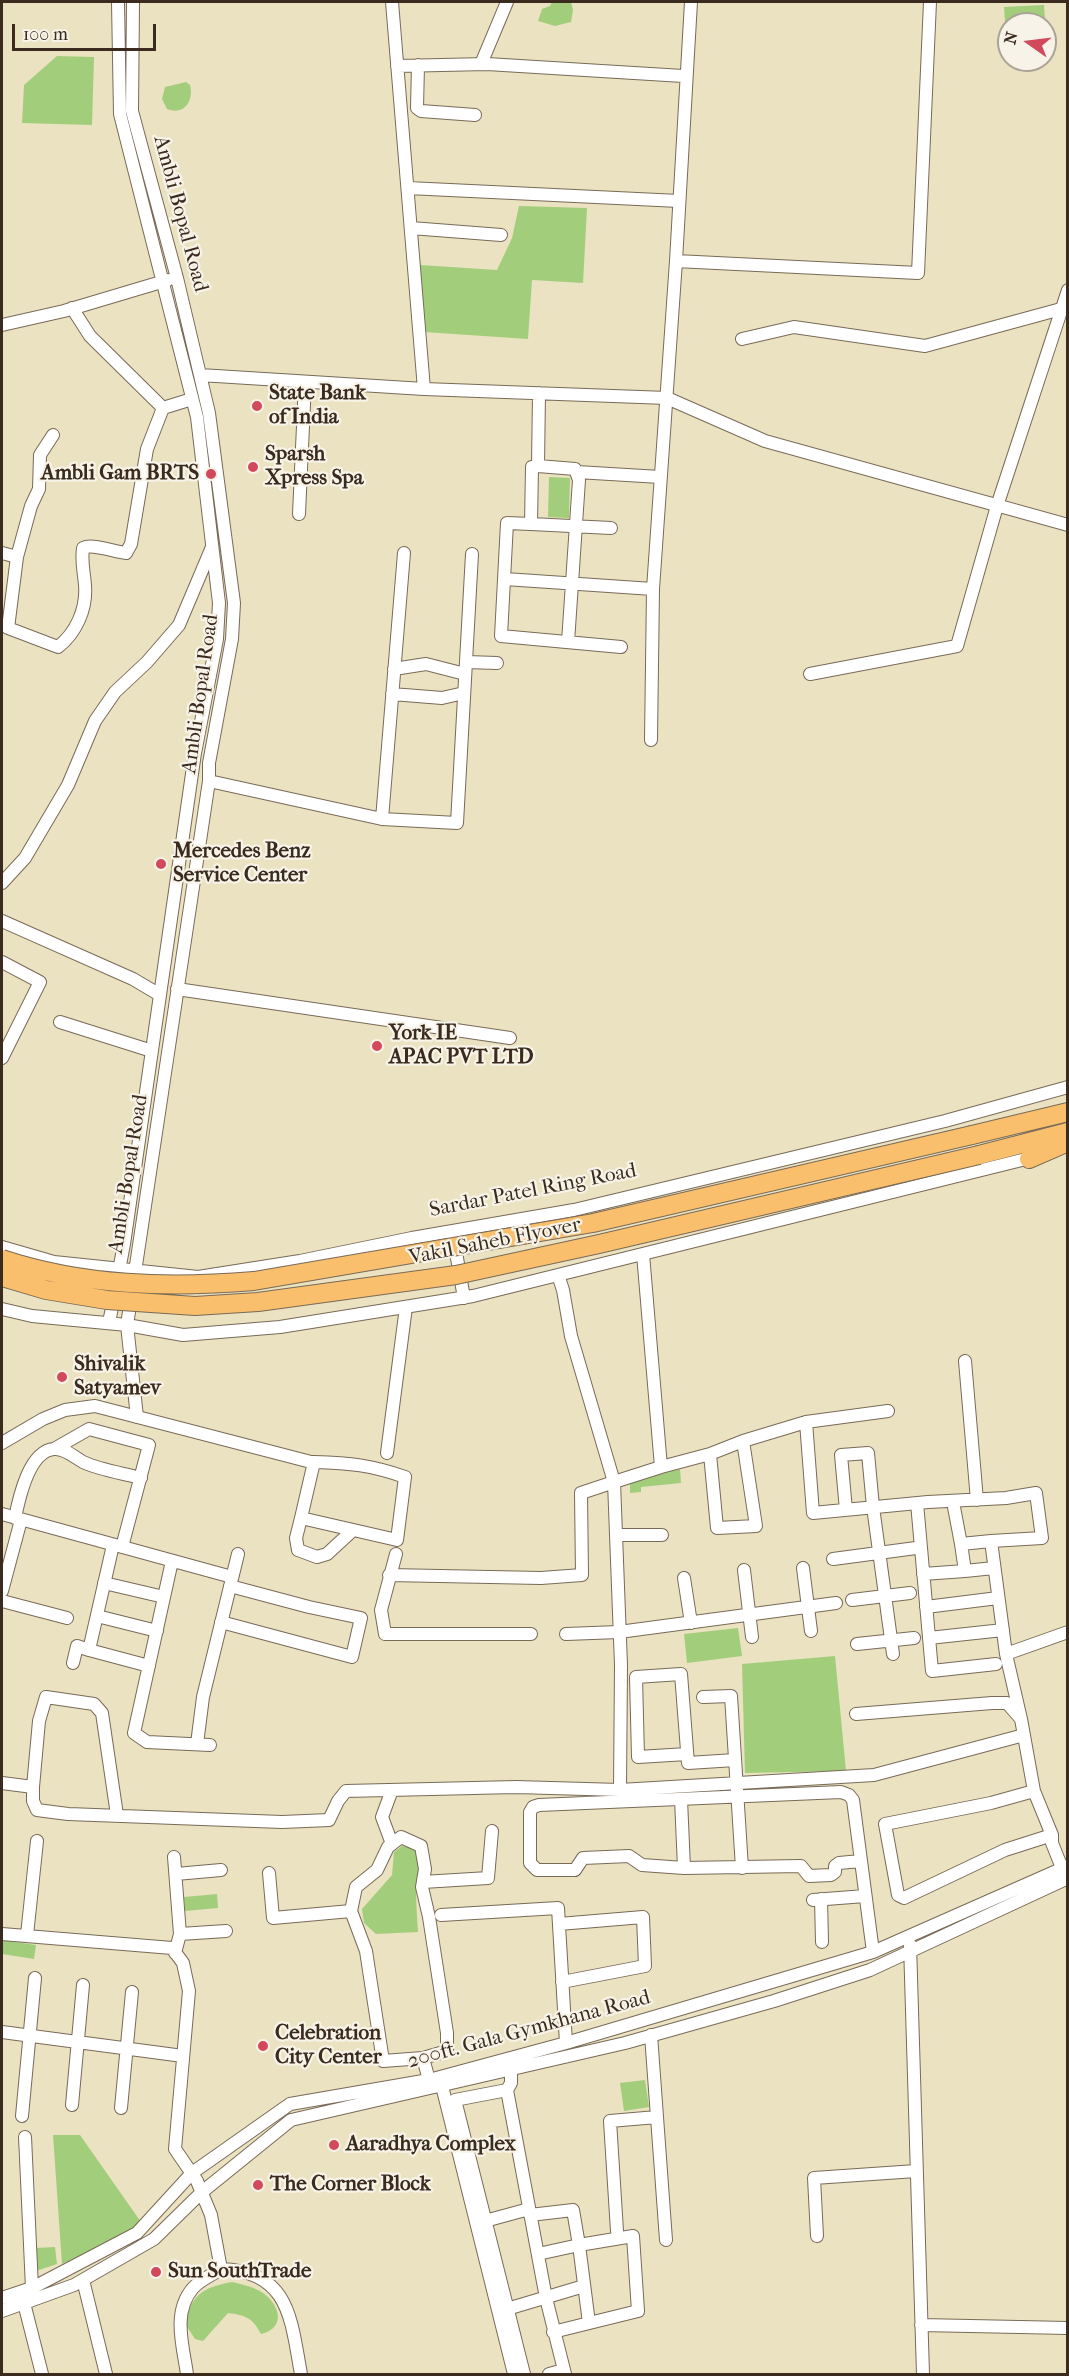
<!DOCTYPE html>
<html>
<head>
<meta charset="utf-8">
<style>
  body { margin:0 }
  #map { position:relative; width:1069px; height:2376px; overflow:hidden; background:#ebe2c2; font-family:"IM FELL French Canon",serif }
  canvas { display:block }
  .frame { position:absolute; inset:0; border:3px solid #3b2a1e; pointer-events:none }
  .north { position:absolute; left:997px; top:12px; width:60px; height:60px; box-sizing:border-box; background:#f7f3e8; border:2px solid #aca397; border-radius:50%; rotate:284deg; font-size:16px; font-weight:700; line-height:24px; text-align:center; color:#3b2a1e }
  .north::after { content:''; display:block; margin:auto; width:21px; height:27px; background:#d1495b; clip-path:polygon(50% 0,100% 100%,50% 72%,0 100%) }
  .scale { position:absolute; left:12px; top:24px; width:144px; height:27px; box-sizing:border-box; border:3px solid #3b2a1e; border-top:0; padding-left:8px; font-size:18px; line-height:21px; white-space:nowrap; color:#3b2a1e; -webkit-text-stroke:4px #f7f3e8; paint-order:stroke }
</style>
</head>
<body>
<div id="map">
<canvas width="1069" height="2376"></canvas>
<div class="frame"></div>
<div class="north">N</div>
<div class="scale">100 m</div>
</div>
<script>
const ctx = document.querySelector('canvas').getContext('2d');
ctx.lineJoin = 'round';
function fill(path, color) {
  ctx.fillStyle = color;
  ctx.fill(path, 'evenodd');
}
function stroke(path, color, width, dash) {
  ctx.strokeStyle = color;
  ctx.lineWidth = width;
  ctx.lineCap = dash ? 'butt' : 'round';
  ctx.setLineDash(dash || []);
  ctx.stroke(path);
}
function drawText(font, color, halo, rows, align = 'center') {
  ctx.font = font + ' "IM FELL French Canon",serif';
  ctx.lineWidth = 4.5;
  ctx.setLineDash([]);
  ctx.textBaseline = 'middle';
  ctx.strokeStyle = halo;
  ctx.fillStyle = color;
  for (const [text, x, y, turn = 0] of rows) {
    ctx.save();
    ctx.translate(x, y);
    ctx.rotate((+turn || 0) * Math.PI / 180);
    ctx.textAlign = isNaN(turn) ? turn : align;
    if (halo) ctx.strokeText(text, 0, 0);
    ctx.fillText(text, 0, 0);
    ctx.restore();
  }
}
fill(new Path2D(`
  M552,2H571L573,10L571,22L555,26L538,21L542,9L550,6Z
  M1044,5L1045,19L1005,22L1004,7Z
  M57,56L94,57L92,125L22,123L24,85Z
  M186,82L190,85C194,100 185,116 167,109L162,99L165,87Z
  M519,206L587,208L583,283L532,280L528,339L424,332L420,265L497,270L512,238Z
  M549,477L570,478L569,518L548,517Z
  M680,1469L681,1483L641,1487V1492L630,1493V1482Z
  M738,1628L742,1656L687,1663L684,1634Z
  M835,1656L846,1771L745,1773L742,1664Z
  M402,1846C431,1849 416,1871 416,1888C416,1902 417,1917 418,1932L376,1934L364,1923L362,1909L392,1875L394,1852Z
  M217,1894L218,1908L185,1911L184,1897Z
  M2,1940L36,1945L34,1959L2,1954Z
  M645,2080L649,2107L624,2111L620,2083Z
  M53,2135H80L141,2222L124,2235L62,2264Z
  M55,2247L57,2264L36,2271L35,2248Z
  M232,2282C244,2285 257,2287 267,2296C282,2310 283,2329 261,2334C253,2318 245,2315 228,2313L203,2341L195,2339L184,2322C194,2293 202,2288 232,2282Z`), '#a2ce7b');
const minor = new Path2D(`
  M133,2L132,111L177,278L209,413L234,603L232,639L209,763V781L127,1325L137,1417
  M392,2L424,389
  M481,64L507,2
  M418,65L417,108L421,111L475,115
  M397,66L487,64L683,76
  M408,188L679,201
  M411,228L501,235
  M676,261L918,273L930,2
  M72,308L90,336L163,408
  M2,325L64,311L168,280
  M742,339L794,327L925,346L1061,309
  M200,375L424,389L667,398L765,441L1068,525
  M539,393L538,466L575,469L579,480L568,642
  M53,435L40,455L39,489L31,506L17,557L8,628L58,647C76,633 87,609 85,585C84,571 81,564 83,548C92,543 115,552 126,553L131,544L147,449L163,408L192,399
  M538,466L532,467L531,524L611,528
  M577,472L660,477
  M299,514L305,382
  M531,524L507,523L501,636L621,647
  M2,553L17,557
  M505,579L653,589
  M466,662L497,663
  M394,669L426,664L465,674
  M810,674L957,646L997,506L1068,290
  M392,694L442,698L464,693
  M651,740L653,589L676,261L691,2
  M209,781L382,819L457,823L472,554
  M382,819L404,553
  M2,883L25,858L68,785L95,721L115,692L147,662L179,625L212,547
  M2,921L133,979L160,995
  M2,962L40,982L2,1058
  M177,989L510,1038
  M60,1022L152,1051
  M454,1241L464,1298
  M2,1247L54,1262L198,1277L300,1261L412,1238L574,1210L945,1121L1068,1087
  M2,1309L32,1316L127,1325L183,1335L280,1327L473,1296L1034,1157
  M109,1323L124,1244L195,753L217,639L219,603L197,417L120,114L118,2
  M965,1361L977,1500
  M806,1422L813,1513L928,1502L1006,1498L1036,1493L1042,1538L991,1541
  M2,1443L43,1419L65,1410L95,1406L311,1462H314C350,1463 371,1465 405,1477L397,1540L301,1518L314,1462
  M54,1449L89,1429L149,1445L122,1547
  M387,1453L406,1307
  M710,1454L717,1528L756,1526L743,1441
  M661,1467L710,1454L743,1441L806,1422L888,1411
  M953,1502L961,1544L991,1541L1006,1654L1021,1719L1034,1791L1052,1835V1843L1062,1868
  M917,1503L932,1671L996,1664
  M846,1510L841,1455L868,1453L873,1507L893,1654
  M2,1514L232,1577
  M15,1518C19,1498 29,1451 54,1449C65,1448 74,1457 83,1462C100,1470 122,1473 141,1478
  M301,1518L296,1538L298,1550L317,1557L327,1554L353,1530
  M616,1535H662
  M961,1544L965,1571L994,1568
  M396,1554L381,1610L385,1634H531
  M833,1559L916,1548
  M172,1561L134,1733L147,1742L210,1745
  M803,1568L811,1631
  M744,1570L752,1637
  M923,1574L965,1571
  M389,1575L541,1578L582,1575L581,1493L614,1482L571,1336L563,1290L558,1275
  M684,1578L691,1623
  M104,1583L164,1597
  M2,1591L21,1520
  M852,1600L910,1593
  M2,1601L67,1618
  M926,1607L998,1598
  M97,1616L157,1631
  M221,1622L352,1657L361,1618L309,1607L230,1586
  M566,1634L619,1632L836,1603
  M929,1638L1003,1630
  M857,1644L914,1638
  M89,1650L149,1666
  M1006,1654L1068,1632
  M73,1663L77,1646L89,1650L113,1545
  M703,1697L731,1696L742,1868
  M856,1714L992,1703H1007L1021,1719
  M197,1744L203,1697L238,1554
  M687,1754L638,1757L636,1677L681,1674L688,1763L735,1760
  M2,1783L33,1787V1801L37,1810L68,1814L282,1822L329,1820L338,1801L346,1791L516,1787L620,1790L874,1775L1024,1735
  M33,1787L39,1721L46,1697L94,1704L102,1713L117,1815
  M620,1790L621,1665L614,1482L661,1467L643,1254
  M1034,1791L991,1803L885,1824L898,1895L904,1898L1005,1850L1052,1835
  M681,1799L684,1868
  M392,1844L382,1817L392,1790
  M174,1857L180,1934L175,1953
  M861,1861L839,1863L835,1866V1872L831,1875L809,1876L801,1866L684,1868L642,1865L629,1856L583,1858L575,1870H537L530,1863V1812L533,1807L539,1805L841,1792L849,1795L853,1800L873,1952
  M269,1873L273,1918L351,1911
  M176,1874L221,1870
  M423,1882L488,1878L492,1831
  M821,1899L822,1942
  M813,1900L865,1896
  M441,1915L558,1908L566,2043
  M559,1924L643,1917L645,1966L562,1982
  M2,1934L172,1948L183,1963L189,1991L175,2149L197,2181L211,2215L221,2269C290,2271 291,2320 301,2374
  M180,1934L226,1931
  M27,1935L37,1841
  M910,1944L923,2374
  M2,2032L183,2056
  M651,2035L666,2240
  M423,2058L447,2051V2033L429,1917L422,1887L425,1869L421,1846L401,1837L388,1847L377,1870L356,1887L351,1911L366,1951L383,2061L423,2058L429,2080
  M511,2071V2083L507,2090L455,2100L524,2374
  M442,2086L514,2374
  M507,2090L546,2298L565,2374
  M72,2105L83,1985
  M121,2108L132,1992
  M22,2116L35,1978
  M25,2137L32,2288
  M530,2215L573,2210L579,2245L633,2236L638,2311L553,2332
  M485,2221L529,2209
  M617,2231L610,2121L657,2117
  M817,2236L814,2178L916,2171
  M538,2254L579,2245L589,2323
  M83,2280L106,2374
  M2,2298L32,2288L137,2233L192,2173L290,2104L429,2080L566,2043L873,1952L1068,1866
  M24,2303L42,2374
  M507,2309L584,2286
  M2,2311L74,2285L154,2239L202,2192L291,2120L625,2043L774,2001L870,1970L1068,1878
  M921,2325L1068,2328
  M187,2374C183,2346 172,2312 193,2288C200,2280 212,2275 221,2269
  M549,2374L564,2370`);
const highway = new Path2D(`
  M972,1135L1068,1112
  M979,1155L1068,1132
  M1029,1159L1068,1142`);
stroke(minor, '#796a57', 14);
stroke(highway, '#796a57', 20);
stroke(minor, '#fff', 12);
stroke(highway, '#f9bf6c', 18);
const highwayBridge = new Path2D(`
  M2,1259C83,1286 169,1288 254,1281L593,1223L972,1135
  M2,1277L46,1290L107,1300L195,1306L258,1302L456,1275L599,1244L979,1155`);
stroke(highwayBridge, '#796a57', 20, []);
stroke(highwayBridge, '#f9bf6c', 18);
for (const [x, y, r, color] of [
  [257,406,6,"#d1495b"],
  [253,467,6,"#d1495b"],
  [211,474,6,"#d1495b"],
  [161,864,6,"#d1495b"],
  [377,1046,6,"#d1495b"],
  [62,1377,6,"#d1495b"],
  [263,2046,6,"#d1495b"],
  [334,2145,6,"#d1495b"],
  [258,2185,6,"#d1495b"],
  [156,2272,6,"#d1495b"]
]) {
  const dot = new Path2D();
  dot.arc(x, y, r, 0, 2 * Math.PI);
  ctx.fillStyle = color;
  ctx.fill(dot);
  stroke(dot, '#f7f3e8', 2);
}
drawText('21px', '#3b2a1e', '#f7f3e8', [
  ["Ambli Bopal Road",180,214,75],
  ["Ambli Bopal Road",201,694,-82],
  ["Ambli Bopal Road",129,1174,-81],
  ["Sardar Patel Ring Road",533,1191,-11],
  ["Vakil Saheb Flyover",495,1242,-11],
  ["200ft. Gala Gymkhana Road",529,2030,-15]
]);
drawText('bold 21px', '#3b2a1e', '#f7f3e8', [
  ["State Bank",269,394],
  ["of India",269,418],
  ["Sparsh",265,455],
  ["Xpress Spa",265,479],
  ["Ambli Gam BRTS",199,474,"right"],
  ["Mercedes Benz",173,852],
  ["Service Center",173,876],
  ["York IE",389,1034],
  ["APAC PVT LTD",389,1058],
  ["Shivalik",74,1365],
  ["Satyamev",74,1389],
  ["Celebration",275,2034],
  ["City Center",275,2058],
  ["Aaradhya Complex",346,2145],
  ["The Corner Block",270,2185],
  ["Sun SouthTrade",168,2272]
], 'left');
</script>
</body>
</html>
